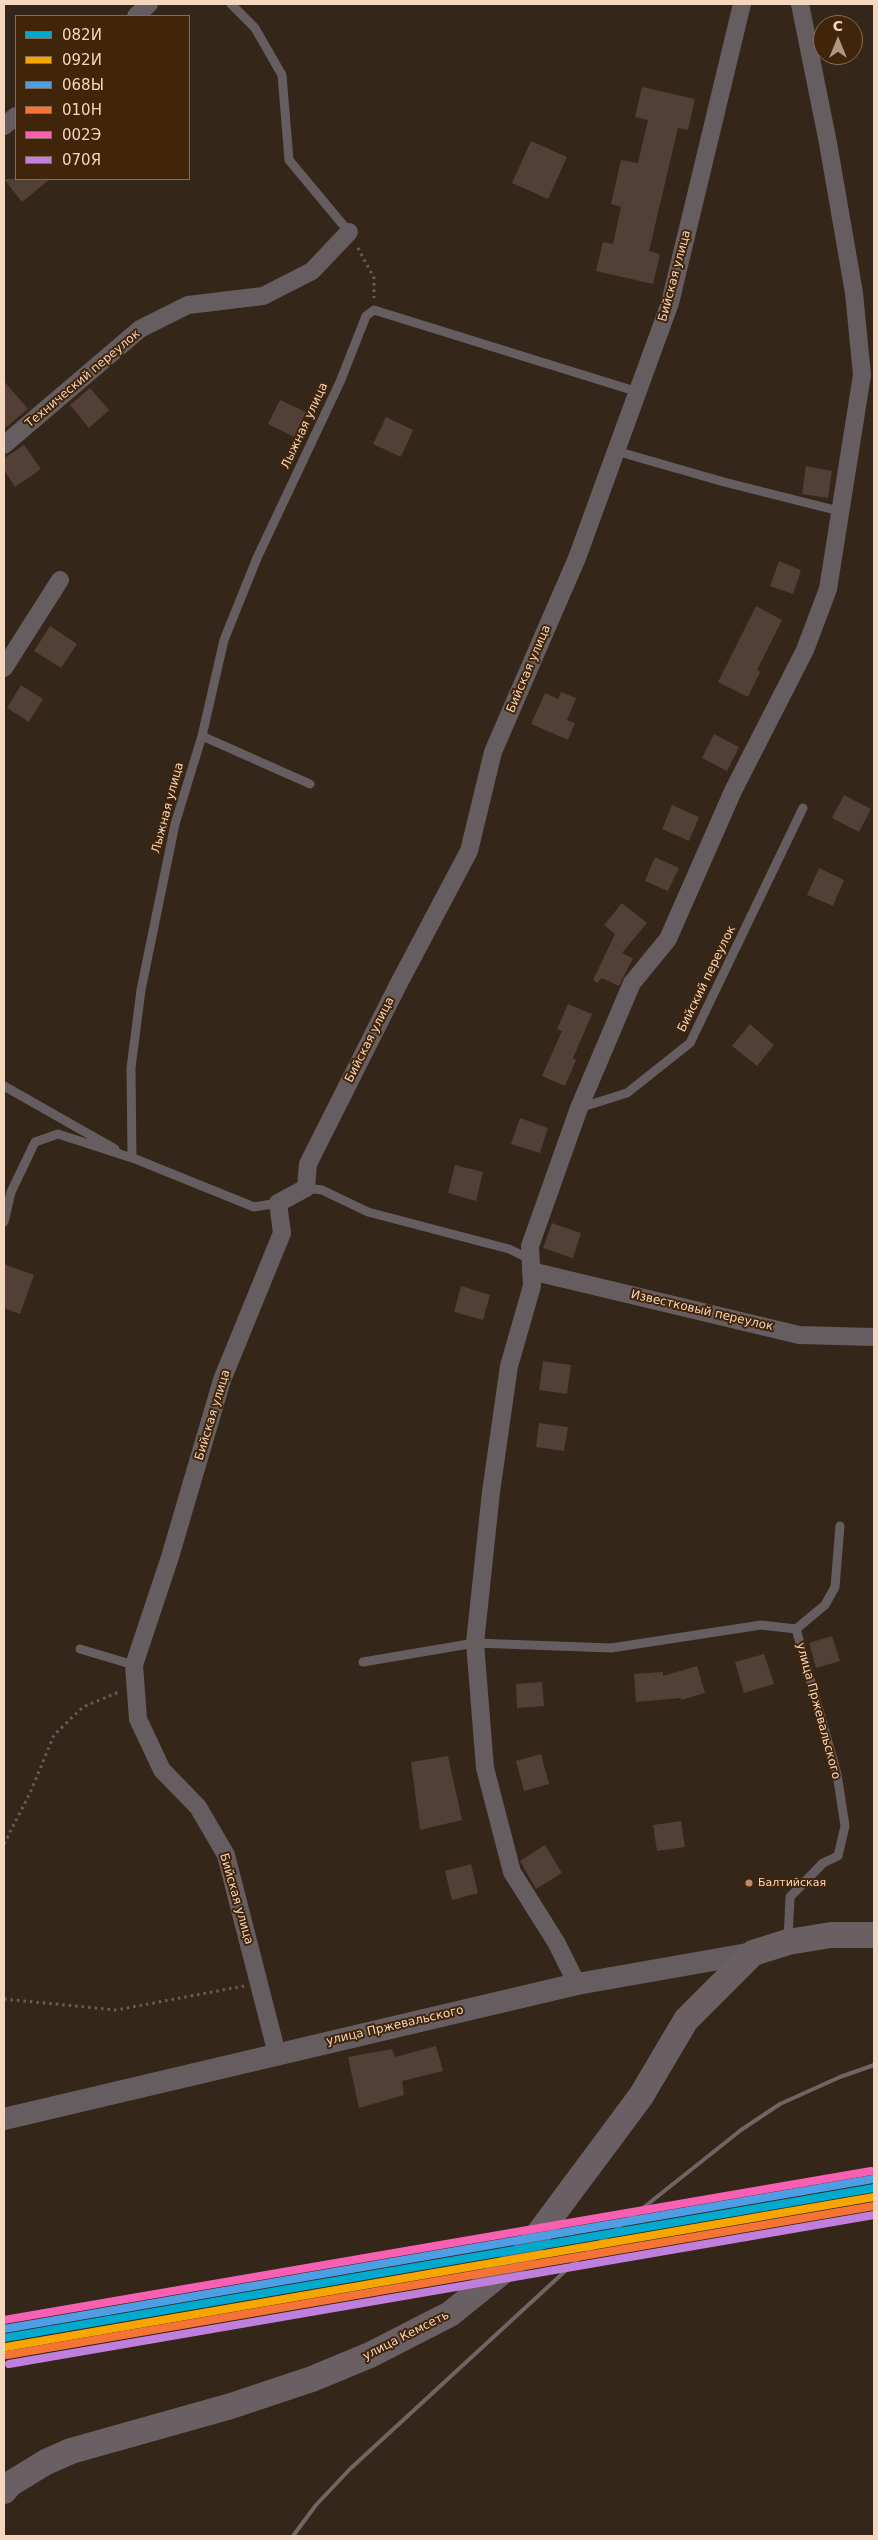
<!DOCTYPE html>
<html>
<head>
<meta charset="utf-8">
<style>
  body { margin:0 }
  #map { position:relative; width:878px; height:2540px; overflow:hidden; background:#342618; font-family:"DejaVu Sans",sans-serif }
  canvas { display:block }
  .frame { position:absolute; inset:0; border:5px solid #f5d6be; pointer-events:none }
  .legend { position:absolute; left:15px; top:15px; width:175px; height:165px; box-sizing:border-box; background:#41250b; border:1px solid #896c53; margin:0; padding:6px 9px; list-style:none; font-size:15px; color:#f5d6be }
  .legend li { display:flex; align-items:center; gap:10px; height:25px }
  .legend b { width:25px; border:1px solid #896c53 }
  .north { position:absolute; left:813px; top:15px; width:50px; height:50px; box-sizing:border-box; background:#41250b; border:1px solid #896c53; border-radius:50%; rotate:0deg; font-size:14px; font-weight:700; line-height:20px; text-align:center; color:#f5d6be }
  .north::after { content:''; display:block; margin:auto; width:18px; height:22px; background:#b19884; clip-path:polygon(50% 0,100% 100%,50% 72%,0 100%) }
</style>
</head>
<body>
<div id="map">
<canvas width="878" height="2540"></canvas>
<div class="frame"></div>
<ul class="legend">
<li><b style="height:6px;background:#00a9ce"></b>082И</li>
<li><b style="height:6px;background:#f7a600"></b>092И</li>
<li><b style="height:6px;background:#4d9ee5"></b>068Ы</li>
<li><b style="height:6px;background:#f57335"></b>010Н</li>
<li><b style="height:6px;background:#f860b3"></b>002Э</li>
<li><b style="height:6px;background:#c07fdc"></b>070Я</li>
</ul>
<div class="north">С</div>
</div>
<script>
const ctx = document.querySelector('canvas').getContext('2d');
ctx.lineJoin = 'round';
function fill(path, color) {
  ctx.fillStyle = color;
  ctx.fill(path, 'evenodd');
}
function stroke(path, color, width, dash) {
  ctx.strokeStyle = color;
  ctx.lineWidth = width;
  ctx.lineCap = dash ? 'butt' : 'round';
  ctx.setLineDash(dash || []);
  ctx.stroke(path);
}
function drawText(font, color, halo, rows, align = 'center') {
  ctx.font = font + ' "DejaVu Sans",sans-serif';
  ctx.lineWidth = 4;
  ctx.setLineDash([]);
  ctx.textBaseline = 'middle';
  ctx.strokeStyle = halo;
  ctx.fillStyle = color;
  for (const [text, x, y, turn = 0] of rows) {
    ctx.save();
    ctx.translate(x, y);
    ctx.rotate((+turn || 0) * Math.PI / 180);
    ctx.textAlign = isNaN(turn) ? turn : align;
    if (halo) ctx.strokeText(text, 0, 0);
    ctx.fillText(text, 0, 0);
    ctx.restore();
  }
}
fill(new Path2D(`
  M642,87L695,99L688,130L678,128L649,251L660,254L653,284L596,271L603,242L613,244L621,207L611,204L621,160L638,163L648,120L635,117Z
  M531,141L567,157L548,199L512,183Z
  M4,179H50L22,202Z
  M4,381L28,409L4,429Z
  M90,388L109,410L89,428L70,405Z
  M280,400L306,412L294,437L268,424Z
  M386,417L413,430L401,457L373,444Z
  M24,445L41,469L15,487L4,470V458Z
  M806,466L832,471L828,498L802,494Z
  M779,561L801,570L793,594L770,586Z
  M756,606L782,620L757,670L760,672L748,697L718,682Z
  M50,626L77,644L61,668L34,651Z
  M21,685L43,699L29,722L7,708Z
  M561,692L576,698L567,720L575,723L568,740L531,724L545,693L558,699Z
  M714,734L739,747L727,771L702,758Z
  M844,795L871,809L859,832L832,818Z
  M672,805L699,817L689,841L662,829Z
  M655,857L679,868L668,891L645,881Z
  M819,868L844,880L833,906L807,895Z
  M622,903L647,923L622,953L633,958L619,986L602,978L597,983L593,980L615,934L604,925Z
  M568,1004L592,1014L573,1058L576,1060L565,1086L542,1076L562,1031L557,1029Z
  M750,1024L774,1045L757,1066L732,1046Z
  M520,1118L548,1128L540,1153L511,1144Z
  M455,1165L483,1172L476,1201L448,1193Z
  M552,1223L581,1233L573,1258L543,1248Z
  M4,1264L34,1275L20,1314L4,1308Z
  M461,1286L490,1295L483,1320L454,1312Z
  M543,1361L571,1365L567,1394L539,1390Z
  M539,1423L568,1427L564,1451L536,1447Z
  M832,1636L840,1661L816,1668L809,1643Z
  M764,1654L774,1684L744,1693L735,1662Z
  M697,1666L705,1693L681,1700V1698L636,1702L634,1674L663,1672V1676Z
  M542,1682L544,1706L517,1708L516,1684Z
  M541,1754L549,1784L524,1791L516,1761Z
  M448,1756L462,1820L420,1830L411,1762Z
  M681,1821L685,1847L657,1851L653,1825Z
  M545,1845L562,1873L536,1889L520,1861Z
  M471,1864L478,1893L452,1900L445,1871Z
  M436,2046L443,2071L402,2081L404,2095L359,2108L348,2057L392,2049L395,2057Z`), '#523f35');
stroke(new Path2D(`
  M358,248L374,278V298
  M4,1844L30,1793L54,1735L83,1707L119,1692
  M4,1999L116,2010L244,1986`), '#675d5b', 3, [2.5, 4]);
stroke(new Path2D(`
  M231,4L255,28L282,75L289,160L349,232
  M616,451L724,482L839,511
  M202,736L310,784
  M4,1086L115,1149
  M579,1108L627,1093L690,1043L803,808
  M128,1156L254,1207L278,1203
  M306,1188L322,1190L368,1212L509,1249L530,1259
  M4,1222L11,1192L35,1142L58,1134L132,1158L131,1068L141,990L175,824L202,736L224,640L257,558L340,382L366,316L374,310L638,392
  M796,1629L825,1605L835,1587L840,1526
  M80,1649L134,1665
  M363,1662L475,1643L611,1648L761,1625L796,1629L837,1774L845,1826L838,1856L823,1863L790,1897L788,1939`), '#665d60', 9);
stroke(new Path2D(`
  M136,16L149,4
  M4,126L16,116
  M4,445L140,329L188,305L263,296L312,271L349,232
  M4,668L60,580
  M531,1271L799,1335L874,1337
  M577,1984L556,1942L512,1872L485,1768L475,1643L491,1492L509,1366L532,1286L530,1246L579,1108L632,983L668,939L733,791L805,650L828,589L862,375L854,293L828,143L800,4
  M277,2054L226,1855L198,1807L162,1770L138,1719L134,1665L170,1557L222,1380L282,1233L278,1203L306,1188L308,1164L398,985L469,851L493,752L577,558L670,303L742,4`), '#665d60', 18);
stroke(new Path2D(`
  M4,2119L577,1984L753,1953`), '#665d60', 22);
stroke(new Path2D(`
  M4,2491L10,2484L46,2462L71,2451L231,2406L312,2379L370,2355L450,2314L522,2256L641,2096L686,2020L753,1953L788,1942L831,1935H874`), '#6a5f62', 26);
stroke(new Path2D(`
  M293,2536L316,2505L350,2469L575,2262L741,2130L780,2104L840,2077L874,2065`), '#6f6563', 4);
stroke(new Path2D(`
  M4,2338L874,2188`), '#00a9ce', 8);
stroke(new Path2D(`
  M6,2347L874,2197`), '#f7a600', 8);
stroke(new Path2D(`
  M4,2329L873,2179`), '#4d9ee5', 8);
stroke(new Path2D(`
  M7,2355L874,2206`), '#f57335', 8);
stroke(new Path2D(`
  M4,2320L871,2171`), '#f860b3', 8);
stroke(new Path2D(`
  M9,2364L874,2215`), '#c07fdc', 8);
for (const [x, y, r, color] of [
  [749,1883,4.5,"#c18c65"]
]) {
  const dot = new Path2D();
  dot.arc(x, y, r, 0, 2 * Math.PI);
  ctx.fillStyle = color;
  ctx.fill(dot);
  stroke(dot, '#41250b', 2);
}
drawText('11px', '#f5d6be', '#41250b', [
  ["Балтийская",758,1883]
], 'left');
drawText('12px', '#f5d6be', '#41250b', [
  ["Бийская улица",675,276,-75],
  ["Технический переулок",83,379,-40],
  ["Лыжная улица",305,426,-65],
  ["Бийская улица",529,669,-67],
  ["Лыжная улица",168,808,-75],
  ["Бийский переулок",707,979,-64],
  ["Бийская улица",370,1040,-63],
  ["Известковый переулок",702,1311,13],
  ["Бийская улица",213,1415,-73],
  ["улица Пржевальского",818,1711,75],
  ["Бийская улица",236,1899,74],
  ["улица Пржевальского",395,2026,-13],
  ["улица Кемсеть",406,2336,-27]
]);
</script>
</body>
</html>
